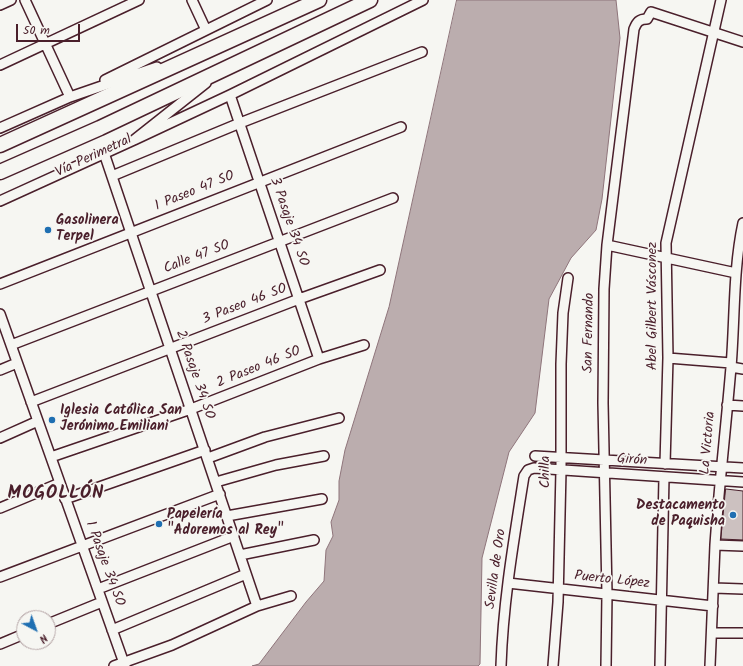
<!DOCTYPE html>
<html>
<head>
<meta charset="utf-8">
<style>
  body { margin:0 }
  #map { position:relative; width:743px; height:666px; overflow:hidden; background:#f6f6f2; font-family:Kalam,sans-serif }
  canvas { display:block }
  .north { position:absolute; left:16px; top:610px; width:40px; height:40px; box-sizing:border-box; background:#f6f6f2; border:1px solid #b1a0a2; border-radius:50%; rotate:139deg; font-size:11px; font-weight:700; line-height:16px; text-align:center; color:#4a1f2b }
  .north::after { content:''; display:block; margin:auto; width:14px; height:18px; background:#1f6fb2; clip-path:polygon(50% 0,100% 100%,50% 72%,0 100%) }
  .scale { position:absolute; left:16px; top:24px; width:64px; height:18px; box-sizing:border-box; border:2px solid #4a1f2b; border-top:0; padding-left:5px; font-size:12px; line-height:14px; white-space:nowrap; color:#4a1f2b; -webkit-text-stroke:3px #f6f6f2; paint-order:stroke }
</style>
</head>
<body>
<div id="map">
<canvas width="743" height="666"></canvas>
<div class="north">N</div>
<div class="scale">50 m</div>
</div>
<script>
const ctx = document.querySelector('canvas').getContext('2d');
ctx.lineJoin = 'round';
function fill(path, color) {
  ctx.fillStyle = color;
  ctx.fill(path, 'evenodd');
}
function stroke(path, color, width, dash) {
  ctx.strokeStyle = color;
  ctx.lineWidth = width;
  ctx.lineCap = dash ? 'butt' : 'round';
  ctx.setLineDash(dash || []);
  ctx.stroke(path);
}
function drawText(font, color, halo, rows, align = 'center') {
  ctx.font = font + ' Kalam,sans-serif';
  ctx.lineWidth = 3.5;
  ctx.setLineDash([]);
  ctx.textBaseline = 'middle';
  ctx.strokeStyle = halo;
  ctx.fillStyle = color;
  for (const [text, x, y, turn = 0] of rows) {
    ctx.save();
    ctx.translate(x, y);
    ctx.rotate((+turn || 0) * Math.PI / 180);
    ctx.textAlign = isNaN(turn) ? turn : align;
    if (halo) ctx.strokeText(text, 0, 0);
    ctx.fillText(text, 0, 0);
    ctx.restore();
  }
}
const water = new Path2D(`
  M457,0H616L620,38L602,199L596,230L571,258L549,299L535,413L509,452L482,558L480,664L478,666H252L259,664L306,602L324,581L326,550L333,536L331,522L339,500V481L345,450L389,307Z`);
fill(water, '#bbadae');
stroke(water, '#8e747a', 1);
const building = new Path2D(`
  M726,489L743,491V540L721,539Z`);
fill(building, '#ccc1c0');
stroke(building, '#4a1f2b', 1);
const minor = new Path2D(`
  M25,0L70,97
  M192,0L206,30
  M0,5L11,0
  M0,65L139,0
  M105,80L267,0
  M230,95L319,359
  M0,128L70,97L157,67
  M134,140L230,95L423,0
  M104,153L257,606
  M112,176L240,123L422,52
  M0,201L134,140L206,83
  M607,245L736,273
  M0,284L401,127
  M0,314L125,666
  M11,345L393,198
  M668,358L731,363
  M731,367L743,369
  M0,370L17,363
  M31,402L299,299L380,270
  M727,405L743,406
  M0,438L38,421
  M535,456L743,468
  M51,457L191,409L319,359L364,345
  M208,458L265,437L339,418
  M665,464L668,358L666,243L721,0
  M216,482L276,465L324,456
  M65,499L205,450
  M0,508L60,483
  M227,516L322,499
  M715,545L743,546
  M240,555L314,540
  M0,577L220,494
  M508,583L713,606
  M714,588L743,589
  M98,589L234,536
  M48,624L102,602
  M112,630L246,574
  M712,633H743
  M0,644L24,634
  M114,666L172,645L257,606L291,596
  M501,666C503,602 514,539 524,476L528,470L534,468L743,482
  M553,666L558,602L561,470V364L563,313L568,278
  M606,666L607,594L603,403L604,289L607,245L634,29C637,22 639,19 647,19L651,12L743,42
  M660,666L664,477
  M710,666C712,626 713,585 715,545C719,486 726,427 731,367C735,319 733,270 743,223`);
const highway = new Path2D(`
  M0,145L319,0
  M0,172L100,128L370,0`);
stroke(minor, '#4a1f2b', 12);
stroke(highway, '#4a1f2b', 17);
stroke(minor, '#f6f6f2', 9);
stroke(highway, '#f6f6f2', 14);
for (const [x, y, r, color] of [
  [48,230,4,"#1f6fb2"],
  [52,420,4,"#1f6fb2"],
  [733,515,4,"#1f6fb2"],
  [159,524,4,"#1f6fb2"]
]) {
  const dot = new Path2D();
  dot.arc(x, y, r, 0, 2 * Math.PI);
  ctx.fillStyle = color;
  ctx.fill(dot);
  stroke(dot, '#f6f6f2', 1.5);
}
drawText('14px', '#4a1f2b', '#f6f6f2', [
  ["Vía Perimetral",94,157,-25],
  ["1 Paseo 47 SO",195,192,-22],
  ["3 Pasaje 34 SO",288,222,71],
  ["Calle 47 SO",197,258,-21],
  ["3 Paseo 46 SO",245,305,-21],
  ["Abel Gilbert Vásconez",654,306,-90],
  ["San Fernando",590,333,-89],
  ["2 Paseo 46 SO",259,368,-22],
  ["2 Pasaje 34 SO",194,375,71],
  ["La Victoria",709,443,-85],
  ["Girón",632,461,4],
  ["Chilla",547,472,-90],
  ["1 Pasaje 34 SO",104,564,70],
  ["Sevilla de Oro",497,569,-82],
  ["Puerto López",612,581,6]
]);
drawText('bold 14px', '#4a1f2b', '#f6f6f2', [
  ["Gasolinera",56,222],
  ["Terpel",56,238],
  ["Iglesia Católica San",60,412],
  ["Jerónimo Emiliani",60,428],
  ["Destacamento",725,507,"right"],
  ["de Paquisha",725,523,"right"],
  ["Papelería",167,516],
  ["\"Adoremos al Rey\"",167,532]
], 'left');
ctx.letterSpacing = '1px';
drawText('bold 18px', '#4a1f2b', '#f6f6f2', [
  ["MOGOLLÓN",56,495]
]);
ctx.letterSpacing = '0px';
</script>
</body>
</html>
